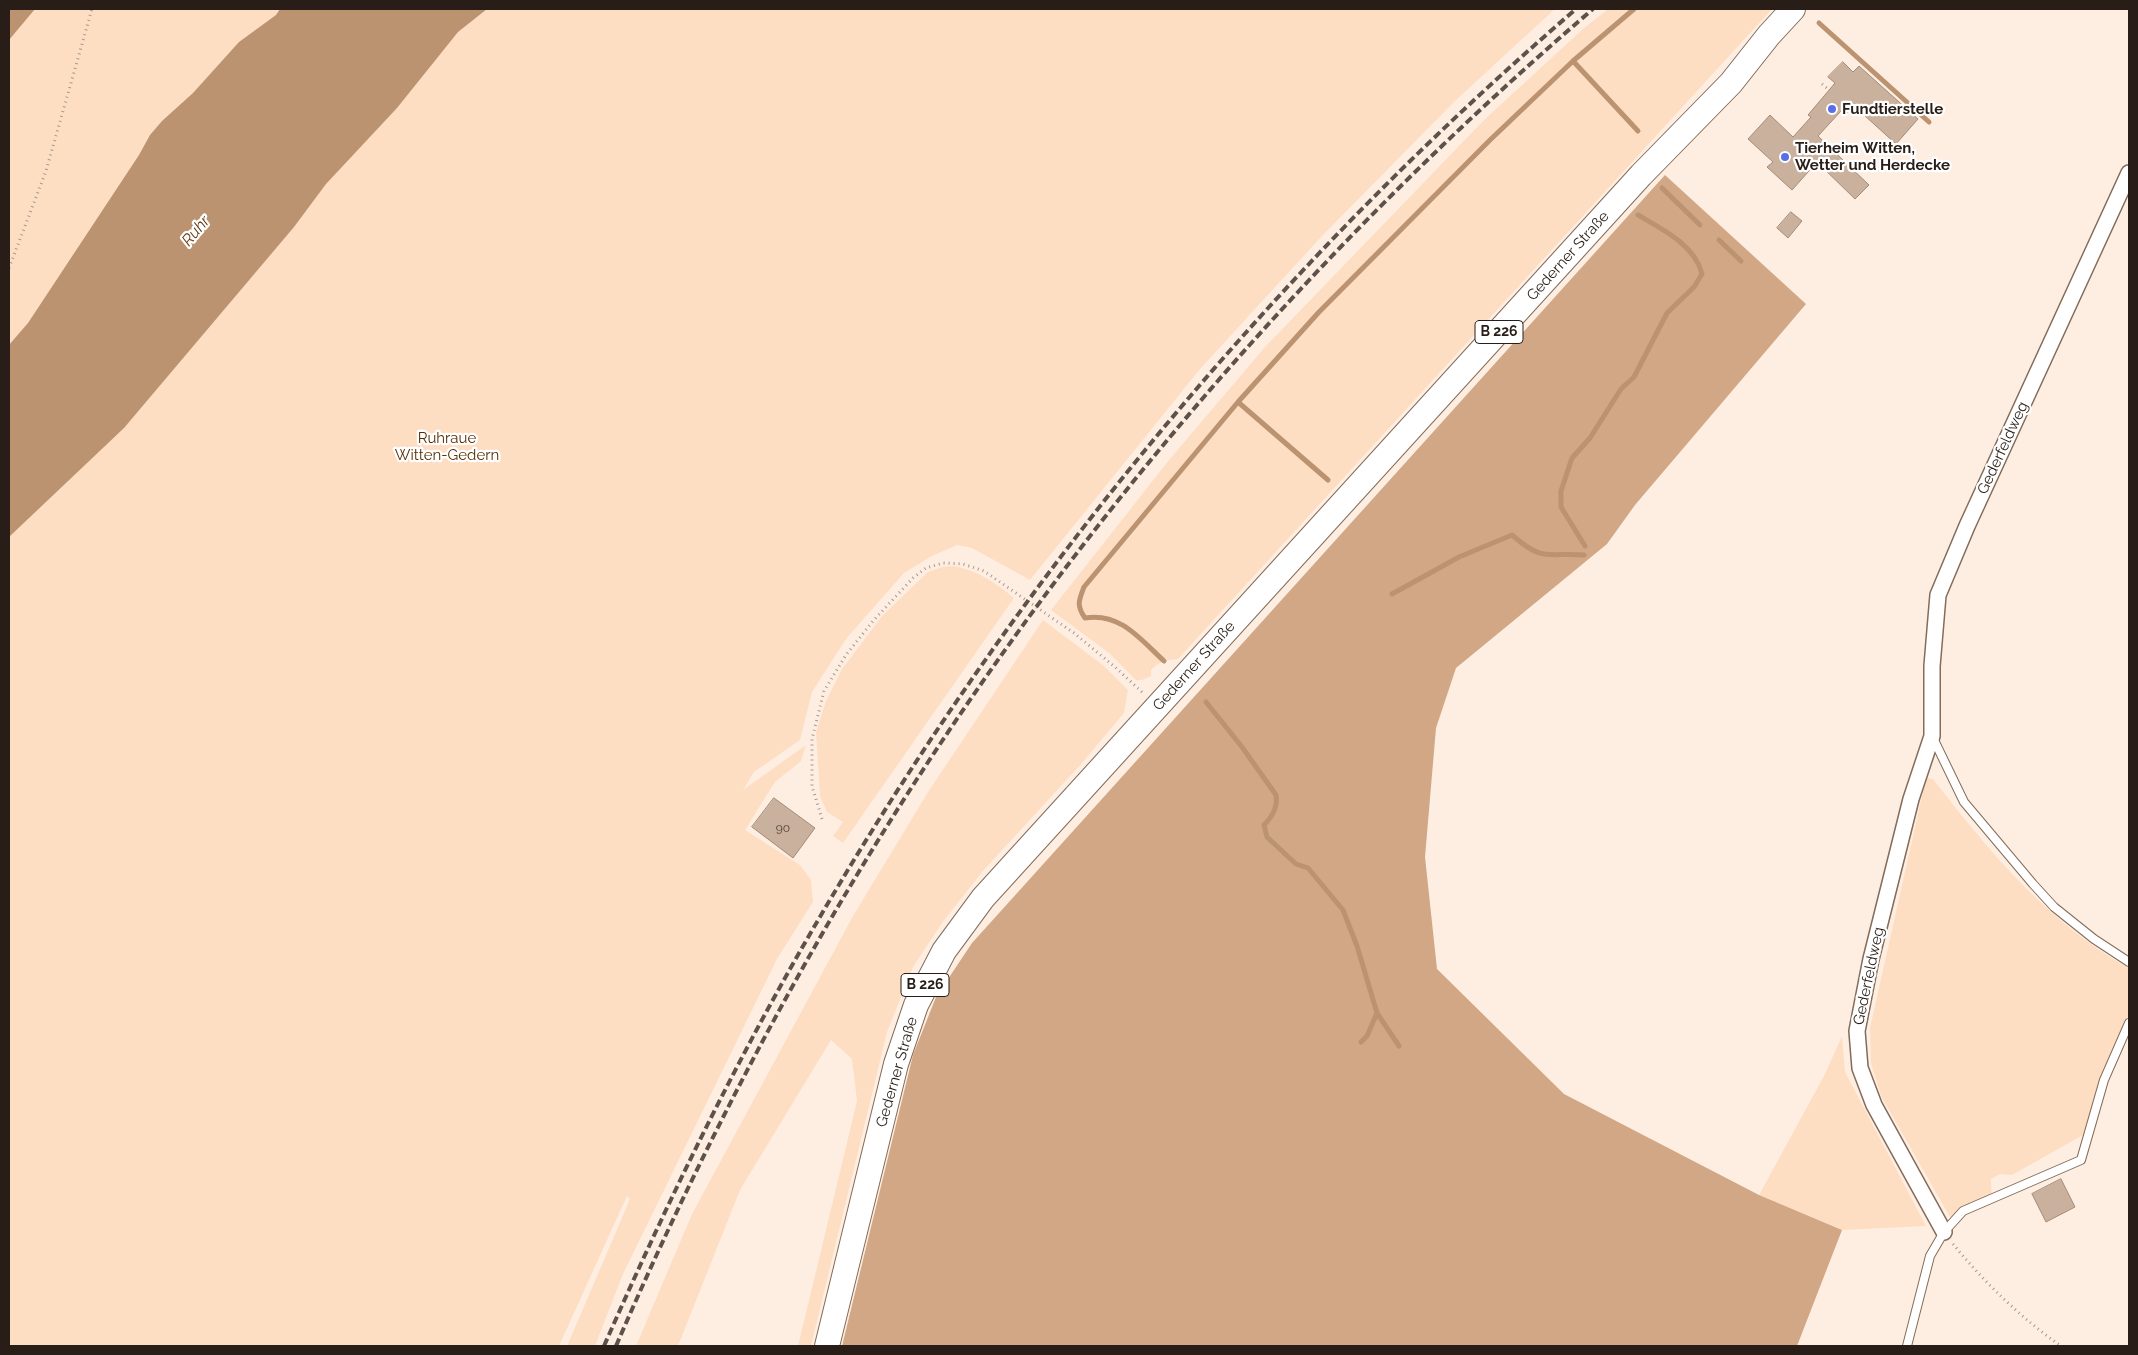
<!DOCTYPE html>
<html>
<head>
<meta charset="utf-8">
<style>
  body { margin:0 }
  #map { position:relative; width:2138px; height:1355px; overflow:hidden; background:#feeee2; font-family:Raleway,sans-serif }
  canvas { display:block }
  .frame { position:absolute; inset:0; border:10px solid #281e17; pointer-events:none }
</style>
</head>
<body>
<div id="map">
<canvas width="2138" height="1355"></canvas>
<div class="frame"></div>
</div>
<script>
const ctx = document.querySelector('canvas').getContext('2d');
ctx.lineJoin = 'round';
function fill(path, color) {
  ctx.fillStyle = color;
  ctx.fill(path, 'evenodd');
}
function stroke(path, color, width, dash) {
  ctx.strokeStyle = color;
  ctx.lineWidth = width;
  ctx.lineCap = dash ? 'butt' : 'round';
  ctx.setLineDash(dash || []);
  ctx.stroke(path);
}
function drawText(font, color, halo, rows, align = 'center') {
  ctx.font = font + ' Raleway,sans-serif';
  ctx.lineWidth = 4.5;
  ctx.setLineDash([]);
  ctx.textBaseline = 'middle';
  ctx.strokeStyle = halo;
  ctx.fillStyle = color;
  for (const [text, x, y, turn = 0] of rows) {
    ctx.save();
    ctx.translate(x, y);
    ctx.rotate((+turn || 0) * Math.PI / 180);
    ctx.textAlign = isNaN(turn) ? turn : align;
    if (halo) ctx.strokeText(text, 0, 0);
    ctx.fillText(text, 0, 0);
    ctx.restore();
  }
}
fill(new Path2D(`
  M9,9H1555L1455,101L1322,236L1200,369L1030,580L972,548L957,545L932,556L904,573L846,639L812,692L800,740L754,772L743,790L806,745L801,761L775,782L745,830L800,865L811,880L813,902L777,959L623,1274L595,1346H567L630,1199L627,1196L559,1346H9Z
  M1608,9H1772L1178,659C1167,660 1158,662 1151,670V676L1142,680H1136L1109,653L1051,610L1169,460L1265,347L1485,119L1583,29Z
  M954,566C978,571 995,582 1014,598L843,843L833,836L843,822L827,812L820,796L816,732L826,701L842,669L882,616L928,572L942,567Z
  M1043,620L1104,666L1128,690L1124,713L1082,763L982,872L942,923L913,967L887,1032L811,1346H798L857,1101L852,1059L831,1040L740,1190L678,1346H636L692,1214L853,916L928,792Z
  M1926,778L1933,779C1988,850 2049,924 2129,968V1014L2104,1068L2083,1135L2012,1175L2000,1174L1991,1179L1992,1199L1950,1217L1881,1096L1871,1063L1870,1028Z
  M1842,1036L1845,1072L1926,1226L1842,1230L1759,1195L1825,1074Z`), '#fedec3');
fill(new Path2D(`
  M1665,175L1806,304L1635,505L1607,544L1456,668L1436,728L1425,857L1437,969L1564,1094L1759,1195L1842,1230L1797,1346H842L913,1055L936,997L972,943Z`), '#d1a785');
fill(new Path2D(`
  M9,9H35L9,40Z
  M280,9H487L458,32L397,108L326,184L294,227L124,428L9,537V345L28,323L139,155L150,135L162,121L193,93L239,42L276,15Z`), '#bc9371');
stroke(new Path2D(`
  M1819,23L1929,122
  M1573,61L1638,131
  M1662,188L1700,225
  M1719,240L1741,261
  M1238,402L1328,480
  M1585,546L1561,507V491L1572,458L1590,438L1621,389L1634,377L1667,313L1694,287L1702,274C1695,245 1662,229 1638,215
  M1392,594L1459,557L1512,535C1544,563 1547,552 1584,555
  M1164,661C1140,639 1120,612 1085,618C1076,605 1079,600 1084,587L1238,402L1319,312L1490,140L1573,61L1634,9
  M1206,702L1242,747L1276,795C1278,806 1272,817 1264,825L1267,837L1296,864L1308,868L1343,910L1357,946L1377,1013L1399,1046
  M1361,1042L1367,1036L1377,1013`), '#bc9371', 5);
const building = new Path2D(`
  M1843,62L1853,72L1859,66L1918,119L1896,144L1854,106L1845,115L1841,111L1818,136L1869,185L1855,199L1817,162L1792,190L1767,167L1773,162L1748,139L1770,115L1793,137L1811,117L1808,115L1835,83L1828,77Z
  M1791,212L1802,221L1788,238L1777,228Z
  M774,798L815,828L793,858L752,827Z
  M2061,1179L2075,1207L2046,1222L2032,1194Z`);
fill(building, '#cab19d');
stroke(building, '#a38b77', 1);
const service = new Path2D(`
  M1933,738L1964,802L2033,884L2054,907L2094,939L2129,962
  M1907,1346L1930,1256L1944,1232L1963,1211L2081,1160L2104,1080L2129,1023`);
const minor = new Path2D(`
  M1944,1232L1874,1105L1860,1068L1857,1031L1871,959L1911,799L1932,736V666L1938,595L1967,526L2129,173`);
const primary = new Path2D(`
  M827,1346L896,1064L916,1005L944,951L983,898L1641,175L1731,83L1769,35L1793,9`);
stroke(service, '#836c59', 10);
stroke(minor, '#836c59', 18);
stroke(primary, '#836c59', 26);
stroke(new Path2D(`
  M1822,84L1829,90
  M9,268L46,171L92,9
  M822,819L812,786V739L824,691L846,655L873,621L913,578L926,568L943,563L963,564L984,571L1074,633L1115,667L1144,694
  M1953,1244C1984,1282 2021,1318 2061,1346`), '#a6988e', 3, [1, 4]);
stroke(service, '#fff', 8);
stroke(minor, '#fff', 15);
stroke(primary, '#fff', 24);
stroke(new Path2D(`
  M604,1346C666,1205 733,1067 810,934C1011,586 1272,270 1576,9
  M616,1346C676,1207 743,1072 818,941C1020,589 1285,273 1593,9`), '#5d5149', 4, [8, 4]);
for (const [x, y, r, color] of [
  [1832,109,5,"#586fe5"],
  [1785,157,5,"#586fe5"]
]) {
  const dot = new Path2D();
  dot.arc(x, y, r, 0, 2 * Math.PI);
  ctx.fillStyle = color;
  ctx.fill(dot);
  stroke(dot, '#fff', 2);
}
drawText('12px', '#504338', null, [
  ["90",783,828]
]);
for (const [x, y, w] of [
  [1499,332,48],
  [925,985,48]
]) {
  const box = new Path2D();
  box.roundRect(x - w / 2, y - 11.5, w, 23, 4);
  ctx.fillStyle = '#fff';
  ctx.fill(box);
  stroke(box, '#281e17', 1);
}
drawText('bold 14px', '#281e17', null, [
  ["B 226",1499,332],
  ["B 226",925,985]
]);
drawText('bold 15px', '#281e17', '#fff', [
  ["Fundtierstelle",1842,109],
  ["Tierheim Witten,",1795,148],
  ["Wetter und Herdecke",1795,165]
], 'left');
drawText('15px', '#281e17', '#fff', [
  ["Gederner Straße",1568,256,-48],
  ["Gederfeldweg",2003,448,-65],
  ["Gederner Straße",1194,666,-48],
  ["Gederfeldweg",1869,976,-78],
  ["Gederner Straße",897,1072,-74]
]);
drawText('15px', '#562e02', '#fff', [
  ["Ruhraue",447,438],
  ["Witten-Gedern",447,455]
]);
drawText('italic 16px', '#694018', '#fff', [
  ["Ruhr",196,231,-50]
]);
</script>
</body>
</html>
